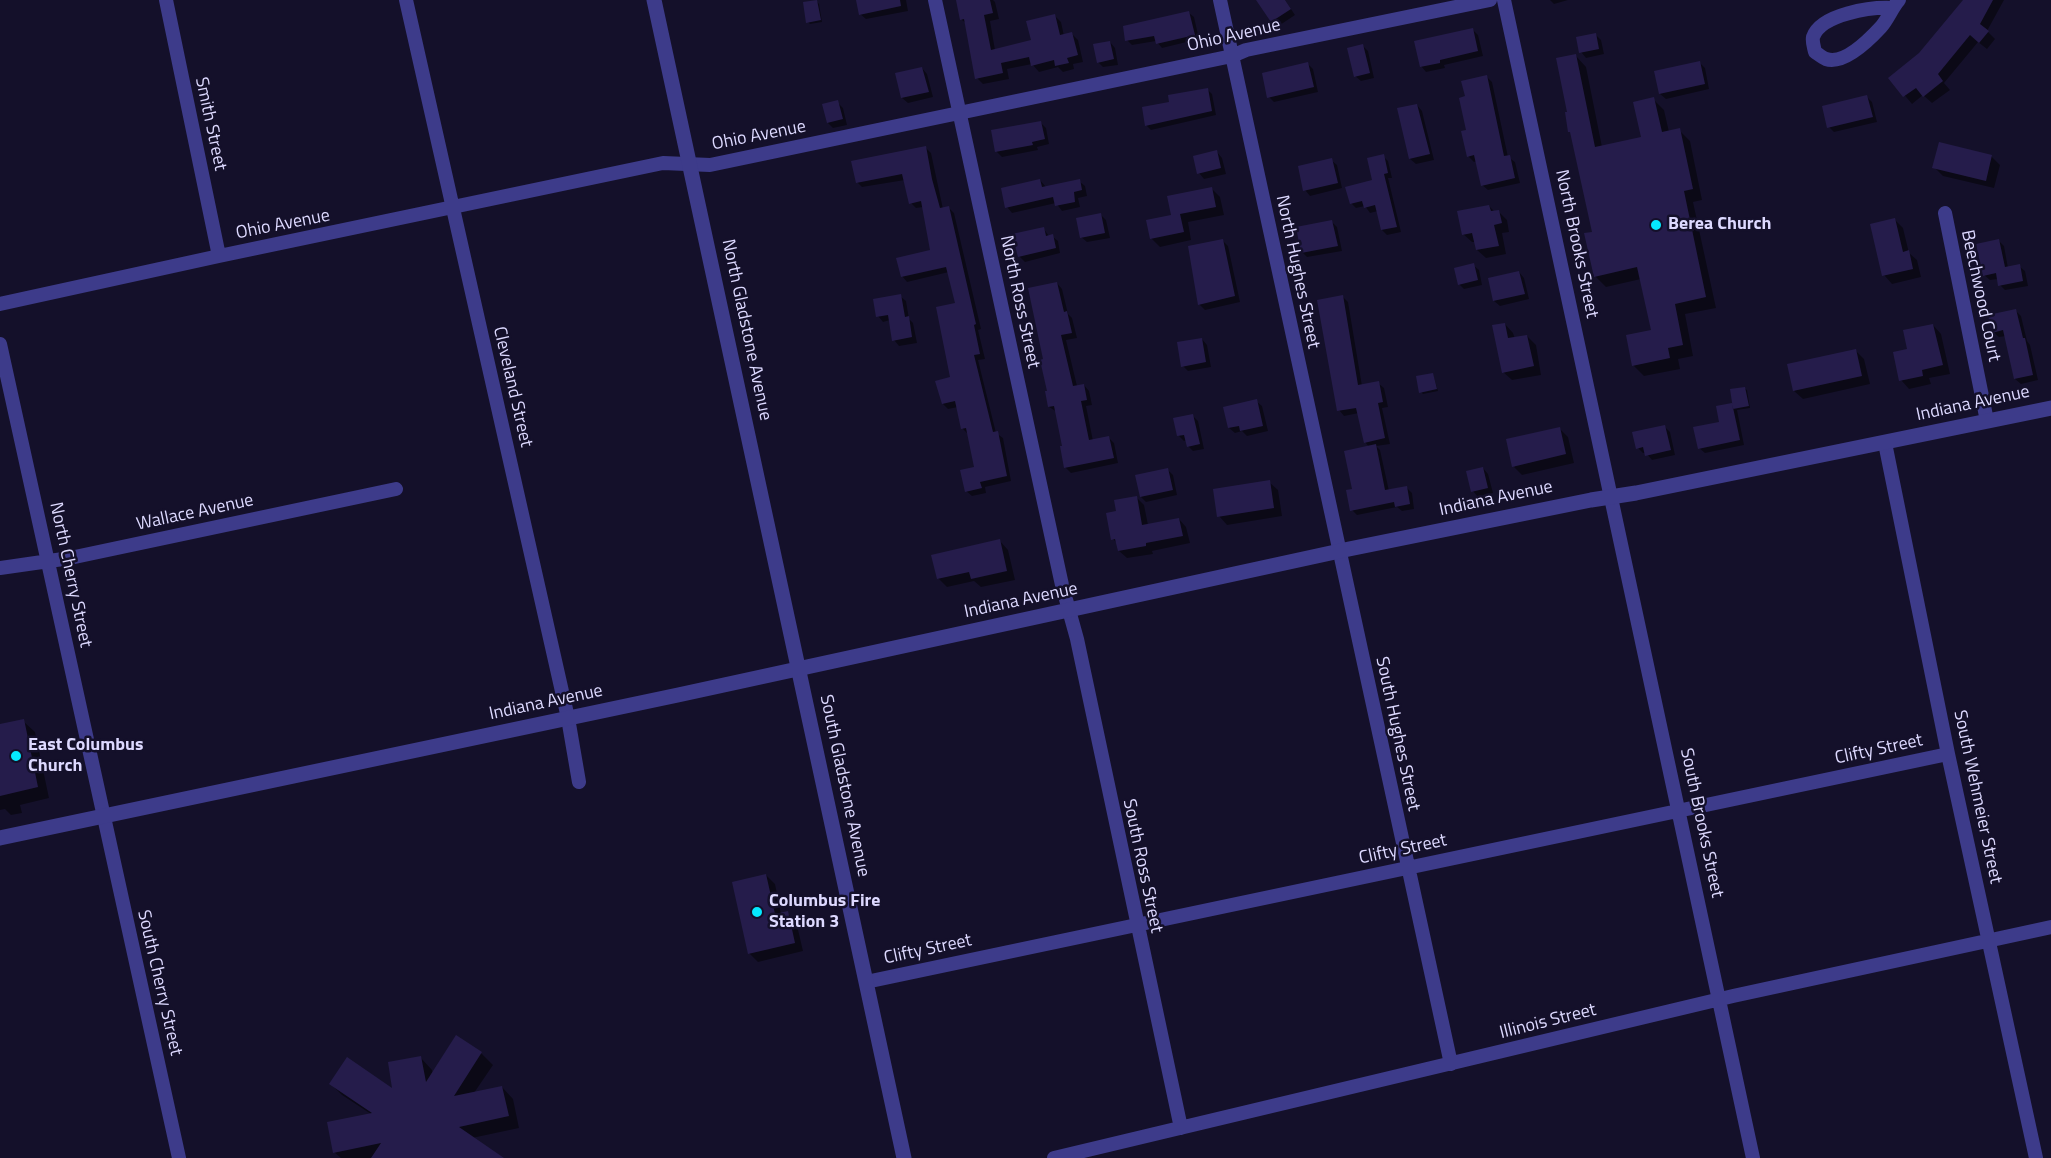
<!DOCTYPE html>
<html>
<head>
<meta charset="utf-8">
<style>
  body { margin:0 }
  canvas { display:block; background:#14102a }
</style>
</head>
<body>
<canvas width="2051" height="1158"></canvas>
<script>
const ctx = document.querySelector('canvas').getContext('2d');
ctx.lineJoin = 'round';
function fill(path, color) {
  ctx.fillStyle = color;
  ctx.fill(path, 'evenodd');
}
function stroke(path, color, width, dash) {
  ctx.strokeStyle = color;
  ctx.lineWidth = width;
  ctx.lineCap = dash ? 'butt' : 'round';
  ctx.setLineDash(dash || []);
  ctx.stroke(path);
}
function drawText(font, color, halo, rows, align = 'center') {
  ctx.font = font + ' "Titillium Web",sans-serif';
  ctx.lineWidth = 5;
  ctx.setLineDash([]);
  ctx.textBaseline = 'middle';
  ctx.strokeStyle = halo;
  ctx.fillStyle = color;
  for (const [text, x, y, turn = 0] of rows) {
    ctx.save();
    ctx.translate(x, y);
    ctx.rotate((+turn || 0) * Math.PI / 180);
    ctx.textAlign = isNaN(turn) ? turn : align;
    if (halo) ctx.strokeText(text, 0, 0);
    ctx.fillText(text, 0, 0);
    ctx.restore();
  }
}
fill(new Path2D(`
  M857,0H906L908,11L866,19L860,14Z
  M957,0H993L995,2L999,19L990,21L995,50L1033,42L1055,16L1061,22L1064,36L1072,34L1078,40L1083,62L1073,64L1074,69L1063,72L1058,67L1039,72L1032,64L1007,69L1009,79L983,84L977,78L967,24L962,20Z
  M1258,0H1285L1295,15L1277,27Z
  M1550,0H1568L1554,4Z
  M1965,0H2004L1987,31L1995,39L1987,49L1978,42L1944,83L1950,90L1932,103L1923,95L1912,104L1890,78L1920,54Z
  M817,2L819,4L822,22L810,24L808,22Z
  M1189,13L1194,17L1199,39L1162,48L1156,41L1132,45L1127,40Z
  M1472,29L1478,35L1483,56L1444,65L1445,68L1426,72L1421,66Z
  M1595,34L1601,40L1604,54L1586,58L1581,52Z
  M1110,42L1115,48L1118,65L1103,67L1098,62Z
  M1363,46L1368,51L1374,78L1361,81L1355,76Z
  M1576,56L1586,67L1602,147L1643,138L1653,99L1664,110L1669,132L1679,130L1690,141L1702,200L1693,202L1716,308L1685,314L1693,356L1678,359L1680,369L1644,376L1633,365L1652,332L1641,279L1606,287L1595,276L1593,233L1569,113Z
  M1699,62L1705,68L1709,89L1666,99L1660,94Z
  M1308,64L1313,69L1318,92L1274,102L1269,97Z
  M922,68L927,74L933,97L908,103L902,98Z
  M1487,77L1492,82L1508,157L1515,162L1520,183L1488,190L1482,185L1477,161L1474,162L1468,156L1466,98Z
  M1207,89L1212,94L1216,115L1151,130L1146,125L1171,103Z
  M1867,97L1872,102L1877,122L1834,132L1829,127Z
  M837,102L843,108L847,125L833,128L828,123Z
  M1417,105L1422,111L1434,160L1416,164L1410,159L1399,109Z
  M1041,123L1046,128L1049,144L1037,147L1038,150L1002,157L997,152L993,132Z
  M926,148L931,153L943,209L949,208L954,213L981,329L978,330L985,359L978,360L996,433L1003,438L1011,481L985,487L986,493L972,496L966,491L975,468L969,435L963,429L958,407L948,409L943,404L952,378L957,304L949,272L907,282L902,276L932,251L923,207L916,208L911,203L905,180L862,187L857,182Z
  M1217,152L1222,158L1226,174L1204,179L1199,173Z
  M1383,156L1388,161L1392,178H1388L1401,232L1387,235L1382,230L1378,211L1370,213L1365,206L1356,208L1351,203L1374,181Z
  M1991,156L2000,165L1994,188L1943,176L1934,167Z
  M1331,160L1337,165L1342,188L1310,196L1305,190Z
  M1040,180L1046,187L1079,181L1085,186L1087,196L1078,198L1080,207L1062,211L1056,203L1012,213L1007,207Z
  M1212,189L1220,197L1224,215L1188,222L1191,240L1160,247L1151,238L1172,216Z
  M1489,206L1495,212L1498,211L1507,220L1509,232L1502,233L1506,254L1486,258L1477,250L1476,242H1472L1463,234Z
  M1101,215L1106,220L1110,238L1087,242L1081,237Z
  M1895,220L1903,228L1909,253L1917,260L1921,277L1892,284L1884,275Z
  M1332,222L1337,227L1342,251L1307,257L1302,252Z
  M1043,228L1049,236H1052L1058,241L1060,253L1025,262L1019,256Z
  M1998,240L2004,246L2008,268L2019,266L2025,271L2028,286L2005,290L2000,285L1998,279L1990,280L1984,275Z
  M1223,241L1228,246L1240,302L1205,310L1199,304Z
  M1473,265L1479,270L1482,285L1464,289L1459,284Z
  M1519,272L1524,278L1529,299L1500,306L1494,301L1489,279Z
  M1057,283L1062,289L1068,314L1072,318L1077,338L1066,340L1077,386L1084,385L1089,391L1092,405L1086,406L1093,441L1109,438L1114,443L1118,463L1071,473L1065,467L1064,447L1057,412L1049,407L1045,360Z
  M900,296L906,301L909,319L913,323L917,343L899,346L894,340L890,320L883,322L878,316Z
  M1342,296L1348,302L1362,386L1378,383L1384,388L1388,407L1382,408L1390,444L1376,446L1380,450L1389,491L1407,488L1412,493L1414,509L1402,511L1397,507L1357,515L1352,510L1354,490L1369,447L1365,442L1359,413L1344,416L1339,410Z
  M2015,310L2021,316L2027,341L2030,345L2038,380L2021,384L2015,379L2006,336L1999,337L1993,332Z
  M1505,324L1513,333L1515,339L1527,336L1536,345L1541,375L1512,380L1503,372Z
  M1933,325L1941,334L1950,374L1929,378L1931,384L1909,389L1901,380L1909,350Z
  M1202,339L1207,345L1211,367L1188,371L1183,366Z
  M1855,350L1864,359L1870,384L1803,399L1794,391Z
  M1433,374L1438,391L1423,394L1421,392Z
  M1744,388L1747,390L1750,408L1737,410L1744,445L1705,453L1699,448L1721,423L1718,407L1735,408Z
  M1256,401L1262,406L1268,431L1247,436L1242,431L1235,433L1229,428Z
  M1192,415L1198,421L1204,449L1193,451L1188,446L1187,440L1184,441L1179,436Z
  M1664,426L1670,432L1675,455L1652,460L1646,453H1643L1638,448Z
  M1559,428L1568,437L1574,463L1522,475L1514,467Z
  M1483,468L1488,474L1493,493L1478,497L1473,491Z
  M1167,469L1173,475L1177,495L1146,502L1141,497Z
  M1269,482L1278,490L1282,516L1227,525L1219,516Z
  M1136,497L1144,505L1148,525L1179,519L1186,527L1190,543L1152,551L1153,554L1127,558L1119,551L1118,544L1113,539L1118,512Z
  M1000,541L1008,550L1015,580L981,587L974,581L947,587L938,578Z
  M23,721L35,732L49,798L20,805L22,813L11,815L5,809L0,810V726Z
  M766,875L775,884L781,914L787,913L796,921L803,951L758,962L749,953Z
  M457,1038L482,1054L493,1065L474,1093L502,1087L513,1099L519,1128L472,1138L500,1158H341L334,1152L371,1114L342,1095L331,1084L395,1091L421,1058L432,1070L433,1074Z`), '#0007');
fill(new Path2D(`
  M817,0L821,20L806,23L803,2Z
  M856,0H900L901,6L859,15Z
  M956,0H990L993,13L984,15L991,50L1031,40L1026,21L1055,14L1060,35L1072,32L1078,55L1067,58L1069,63L1055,66L1054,60L1031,66L1029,57L1001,63L1003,73L975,79L964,19L960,20Z
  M1256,0H1285L1291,9L1271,22Z
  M1963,0H1993L1980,24L1989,31L1979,43L1970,35L1938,74L1943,81L1923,97L1916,88L1903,97L1888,78L1919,53Z
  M1189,11L1195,35L1156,44L1154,36L1125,41L1123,26Z
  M1473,28L1478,51L1440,60V63L1420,67L1414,41Z
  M1596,33L1599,49L1579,53L1576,37Z
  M1110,41L1114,59L1097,63L1093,44Z
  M1363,44L1370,73L1354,77L1347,48Z
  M1576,54L1595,147L1641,137L1633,102L1654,97L1662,132L1680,128L1693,189L1684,191L1706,297L1675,304L1683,345L1668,348L1670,358L1632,366L1626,335L1651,330L1637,267L1594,277L1584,233L1592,232L1570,132H1568L1565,112H1567L1556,58Z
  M1700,61L1705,84L1659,94L1654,71Z
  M1308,62L1314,87L1267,98L1262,73Z
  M922,67L929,92L901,98L895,73Z
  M1487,75L1504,156L1510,155L1515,178L1481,186L1474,155L1467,157L1461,131L1466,130L1459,98L1465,96L1461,81Z
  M1208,88L1212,111L1145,126L1142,107L1169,102L1168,95Z
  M1867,95L1873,117L1827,128L1822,106Z
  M838,100L843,119L827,123L822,104Z
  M1417,104L1430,154L1409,159L1397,108Z
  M1041,121L1045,139L1032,142L1033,145L995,152L991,130Z
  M1939,142L1992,155L1986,181L1932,168Z
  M926,146L932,179L940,208L949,206L976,324L974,325L980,354L974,355L993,432L998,431L1007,476L980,482L982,488L965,492L960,470L974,467L966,428L961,429L955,401L942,404L935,381L950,377L936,307L955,303L946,267L901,277L896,258L930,250L921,201L909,204L902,174L856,183L851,161Z
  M1217,150L1221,168L1197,174L1193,156Z
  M1384,154L1388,173L1384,174L1397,227L1381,230L1375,205L1364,208L1362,201L1350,204L1345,187L1372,180L1367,158Z
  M1332,158L1338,183L1303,191L1298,166Z
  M1040,179L1042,187L1080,179L1082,190L1074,192L1075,202L1055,206L1053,197L1005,208L1001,188Z
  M1212,187L1216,207L1180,214L1184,232L1150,239L1146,220L1171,215L1167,196Z
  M1489,205L1491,211L1499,210L1502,223L1494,225L1499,246L1476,250L1472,233L1462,235L1457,211Z
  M1101,213L1105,233L1080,238L1076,218Z
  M1895,218L1903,252L1909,250L1913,269L1882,276L1870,224Z
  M1332,220L1338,246L1301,253L1296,227Z
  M1044,227L1046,236L1053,234L1056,248L1018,257L1012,234Z
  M1223,239L1235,296L1198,305L1188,246Z
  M1999,239L2005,267L2020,264L2023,281L1998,286L1996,273L1983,276L1976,244Z
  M1474,263L1478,280L1458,285L1454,268Z
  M1519,271L1525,294L1493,301L1488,278Z
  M1057,282L1064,312L1067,311L1072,333L1061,335L1073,386L1084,384L1087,400L1081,401L1089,440L1109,436L1114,458L1064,468L1060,446H1062L1054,406L1048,407L1045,391H1047L1040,360L1043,359L1028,288Z
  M901,294L905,317L909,316L912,337L892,341L888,315L876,317L873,299Z
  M1343,295L1358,385L1379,381L1383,402L1378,403L1385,438L1364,443L1356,408L1337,411L1317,300Z
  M2016,309L2023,338H2025L2033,375L2014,379L2003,330L1992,333L1988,315Z
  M1505,323L1508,338L1527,335L1534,366L1502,373L1492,325Z
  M1933,324L1943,365L1922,370L1923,376L1899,381L1893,352L1907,349L1903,330Z
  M1202,338L1206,362L1181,367L1177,342Z
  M1856,349L1862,376L1793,391L1787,364Z
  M1433,373L1437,389L1419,393L1416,376Z
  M1745,387L1749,406L1733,409L1730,389Z
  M1257,399L1263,426L1240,431L1239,426L1228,428L1223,407Z
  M1732,403L1740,440L1698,449L1693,427L1719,422L1716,406Z
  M1193,414L1200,444L1187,447L1184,435L1177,436L1173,418Z
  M1665,425L1671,450L1645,456L1643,447L1636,449L1632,432Z
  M1560,427L1566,454L1512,467L1506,439Z
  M1376,444L1385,490L1407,486L1410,504L1395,507L1394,502L1350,511L1346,490L1352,489L1344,451Z
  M1483,467L1488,488L1471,492L1466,471Z
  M1168,468L1173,490L1140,497L1135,475Z
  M1270,480L1274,508L1217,517L1213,489Z
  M1137,496L1142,525L1179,518L1183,536L1146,543V546L1118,551L1115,539L1111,540L1106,513L1116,511L1114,500Z
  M1000,539L1007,571L971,579L969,572L937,579L931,555Z
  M24,719L38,787L0,796V724Z
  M766,874L775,914L788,911L795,943L748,954L732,882Z
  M456,1035L482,1052L454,1096L502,1086L509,1116L459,1127L504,1158H371L381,1143L333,1153L327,1122L372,1113L329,1084L347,1057L392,1088L388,1062L421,1056L426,1082Z`), '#251c4b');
stroke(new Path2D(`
  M166,0L219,256
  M406,0L568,718L579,782
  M935,0L1062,585L1077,639L1181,1128
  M1220,0L1451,1064
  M1504,0L1753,1158
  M1892,8C1871,7 1821,14 1813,37C1812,42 1814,47 1815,52C1818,54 1823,58 1826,59C1844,65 1869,40 1881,27C1888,19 1892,8 1899,0
  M1945,213L1987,421
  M0,304L219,256L663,163L710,165L1232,56L1246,50L1490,0
  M0,344L179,1158
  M1885,443L1948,754L2036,1158
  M0,568L70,558L396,489
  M866,982L1948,754
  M1054,1158L1733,996L2051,927`), '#3d3b8a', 14);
stroke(new Path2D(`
  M654,0L904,1158
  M0,838L678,695L1349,549L1591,500L1636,493L2051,408`), '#3d3b8a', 15);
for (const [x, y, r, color] of [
  [1656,225,6,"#05e8ff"],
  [16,756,6,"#05e8ff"],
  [757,912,6,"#05e8ff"]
]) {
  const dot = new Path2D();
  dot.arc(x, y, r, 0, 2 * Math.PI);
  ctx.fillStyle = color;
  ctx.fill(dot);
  stroke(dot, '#14102a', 2);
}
drawText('18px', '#ddd9ff', '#14102a', [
  ["Ohio Avenue",1234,36,-13],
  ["Smith Street",210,124,78],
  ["Ohio Avenue",759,136,-11],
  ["Ohio Avenue",283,225,-11],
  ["North Brooks Street",1576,244,78],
  ["North Hughes Street",1297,272,78],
  ["Beechwood Court",1980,296,78],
  ["North Ross Street",1019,302,78],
  ["North Gladstone Avenue",746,330,78],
  ["Cleveland Street",512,387,77],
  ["Indiana Avenue",1973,404,-12],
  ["Indiana Avenue",1496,499,-12],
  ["Wallace Avenue",195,513,-12],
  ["North Cherry Street",70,575,78],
  ["Indiana Avenue",1021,601,-12],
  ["Indiana Avenue",546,703,-12],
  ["South Hughes Street",1397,734,78],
  ["Clifty Street",1879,750,-12],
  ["South Gladstone Avenue",844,786,78],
  ["South Wehmeier Street",1977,797,78],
  ["South Brooks Street",1701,823,78],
  ["Clifty Street",1403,850,-12],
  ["South Ross Street",1142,866,78],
  ["Clifty Street",928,950,-12],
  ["South Cherry Street",159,983,77],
  ["Illinois Street",1548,1022,-14]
]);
drawText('bold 18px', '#ddd9ff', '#14102a', [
  ["Berea Church",1668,225],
  ["East Columbus",28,746],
  ["Church",28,767],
  ["Columbus Fire",769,902],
  ["Station 3",769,923]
], 'left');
</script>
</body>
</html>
